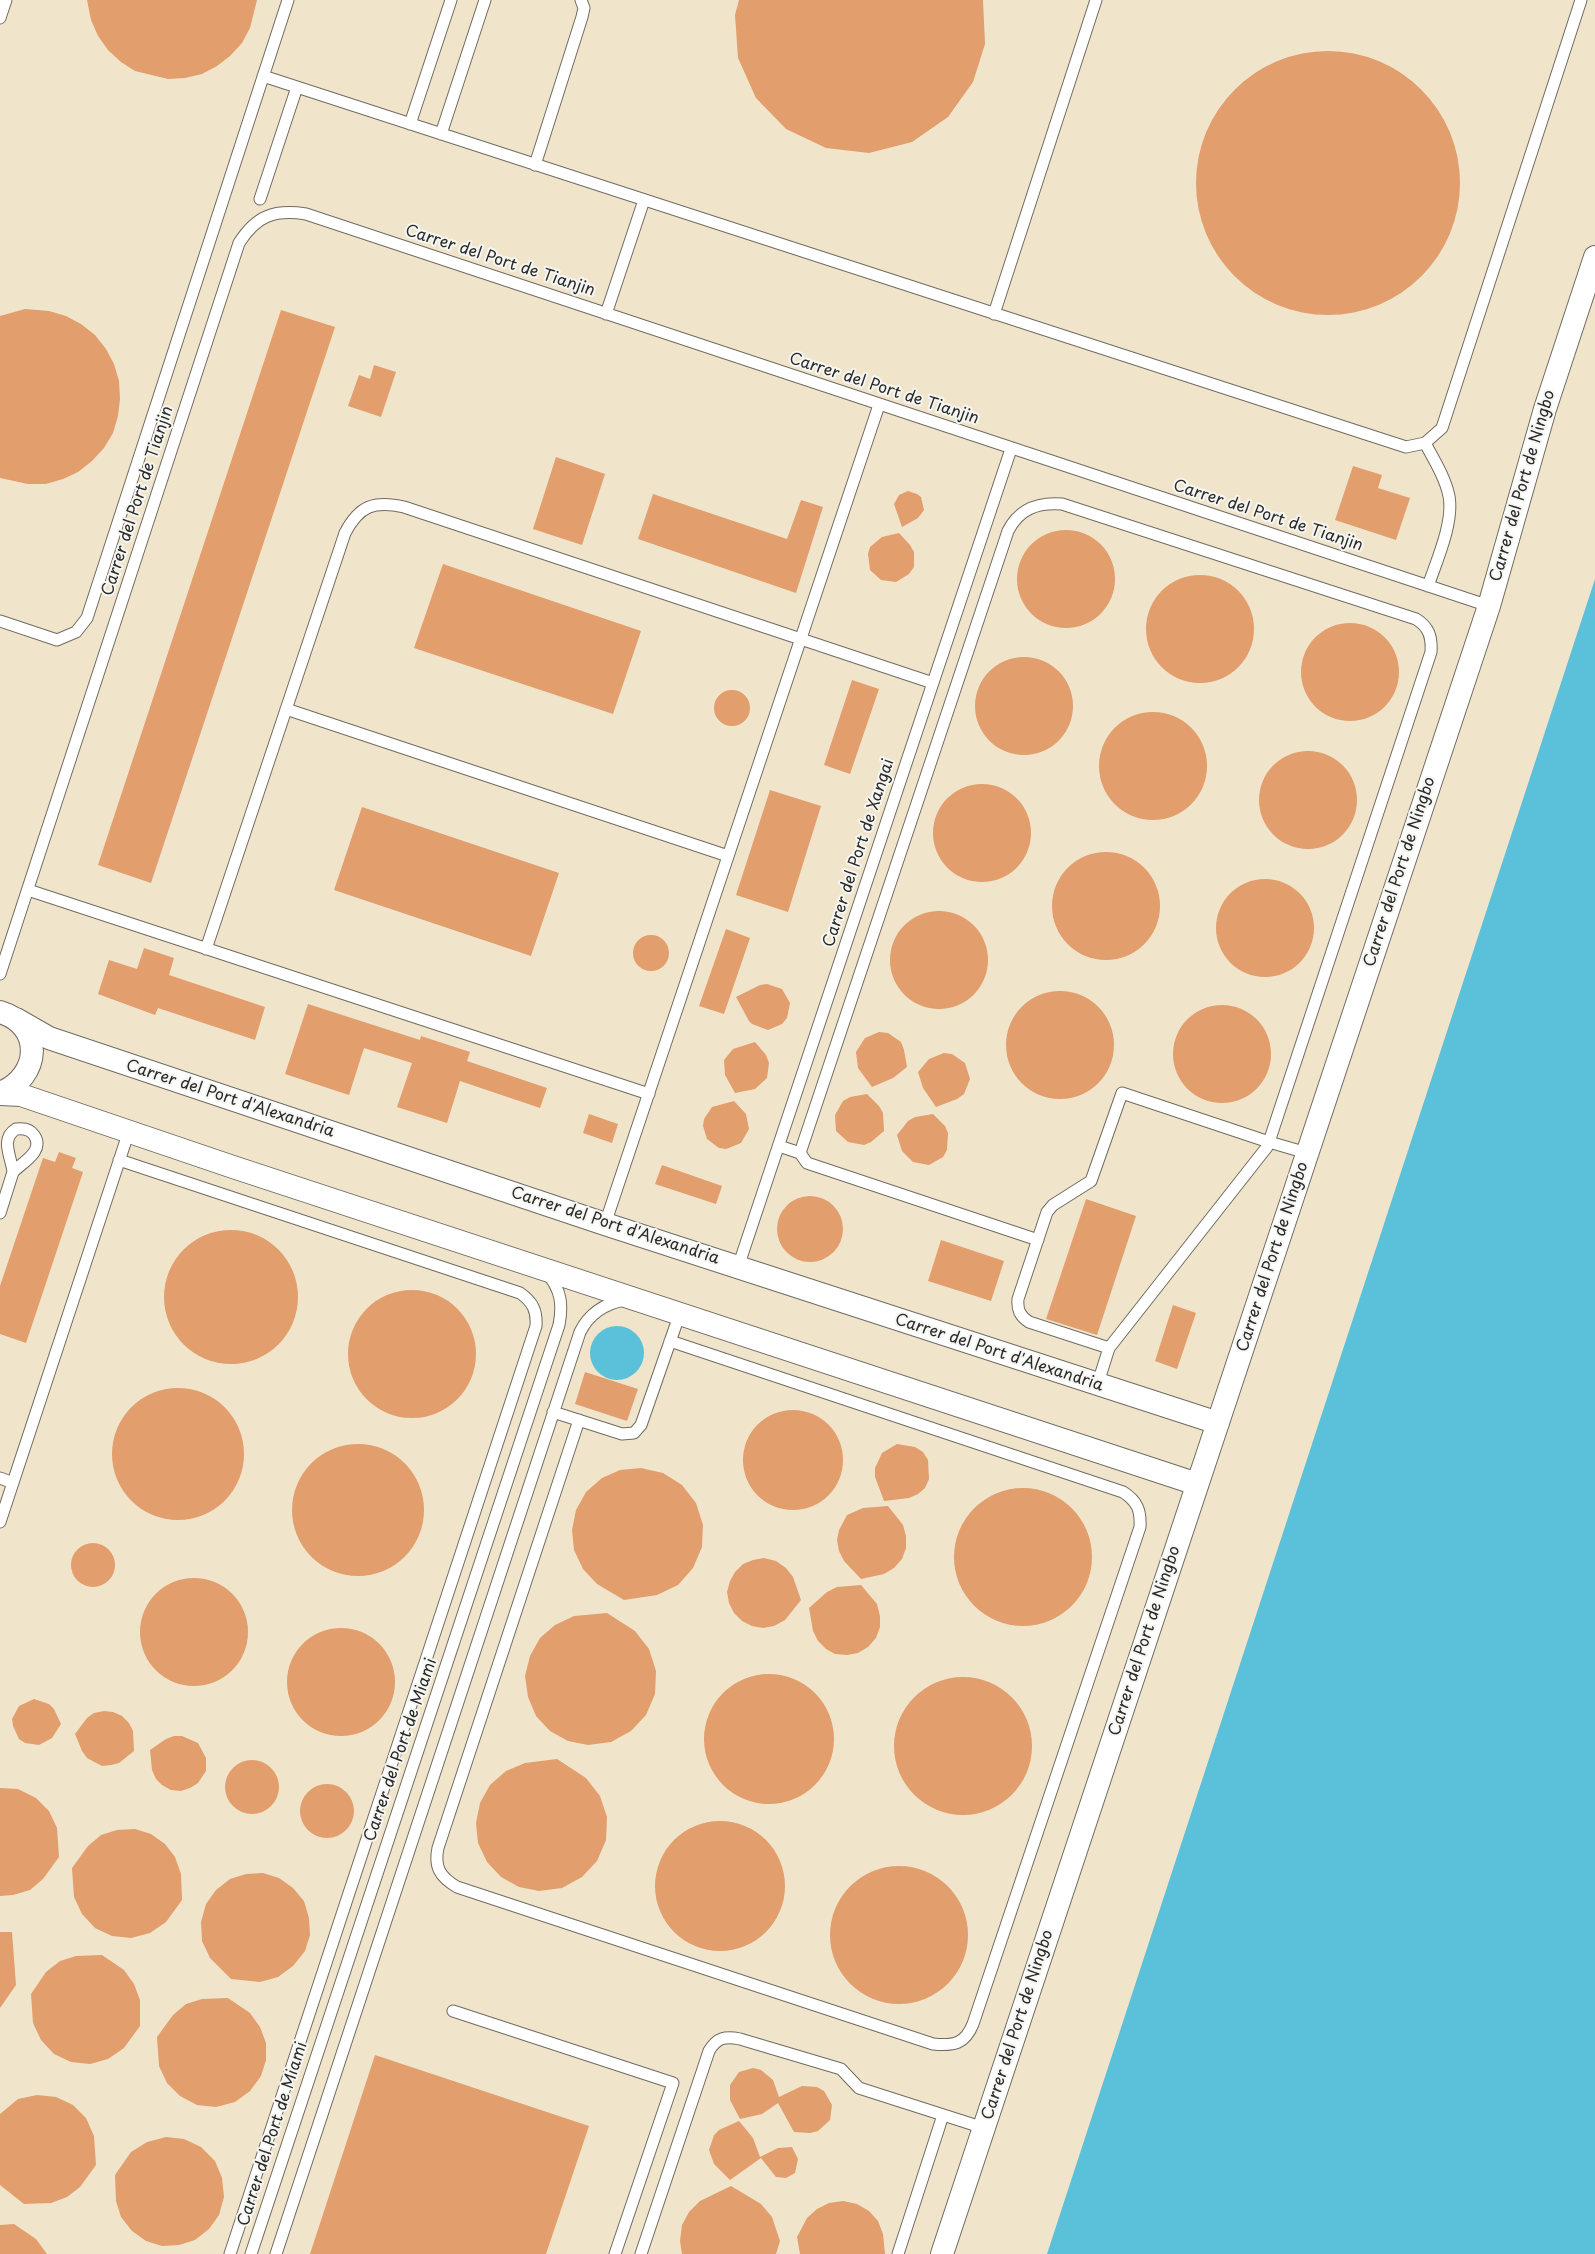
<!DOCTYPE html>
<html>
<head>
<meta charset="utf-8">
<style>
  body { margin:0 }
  canvas { display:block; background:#f0e4cb }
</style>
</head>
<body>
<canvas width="1595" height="2254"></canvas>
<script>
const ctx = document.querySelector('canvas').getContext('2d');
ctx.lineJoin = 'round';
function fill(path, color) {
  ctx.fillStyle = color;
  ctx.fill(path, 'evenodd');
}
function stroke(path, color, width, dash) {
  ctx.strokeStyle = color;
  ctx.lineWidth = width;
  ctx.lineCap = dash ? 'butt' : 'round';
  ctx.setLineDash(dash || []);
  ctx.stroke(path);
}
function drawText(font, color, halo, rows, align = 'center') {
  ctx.font = font + ' "Playpen Sans",sans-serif';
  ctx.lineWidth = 4;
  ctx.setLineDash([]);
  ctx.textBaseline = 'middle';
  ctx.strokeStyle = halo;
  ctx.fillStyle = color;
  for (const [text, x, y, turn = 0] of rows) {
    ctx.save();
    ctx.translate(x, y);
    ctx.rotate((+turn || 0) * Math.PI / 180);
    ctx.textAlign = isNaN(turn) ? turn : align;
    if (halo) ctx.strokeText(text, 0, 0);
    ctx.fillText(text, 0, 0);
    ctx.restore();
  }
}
fill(new Path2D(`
  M1595,579V2254H1047Z
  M590 1353a27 27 0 1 1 54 0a27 27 0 1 1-54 0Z`), '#5bc0d9');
fill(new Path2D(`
  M87,0H257L250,28L242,43L230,56L217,66L202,74L185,78L168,79L135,71L121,62L108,50L98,36L91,20Z
  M739,0H983L985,44L973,82L948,117L912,142L869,153L826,148L786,129L756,98L738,58L735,15Z
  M1196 183a132 132 0 1 1 264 0a132 132 0 1 1-264 0Z
  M25,309L49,311L66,316L81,324L95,335L106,349L114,364L119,381L120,399L118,416L113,433L104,448L92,461L78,472L63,479L46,484H28L0,478V316Z
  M281,310L335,327L151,883L98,865Z
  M374,365L396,372L381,417L348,406L359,375L370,379Z
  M556,457L605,474L582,545L533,529Z
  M1353,466L1382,475L1378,488L1410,498L1396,540L1335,520Z
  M908,491L917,494L921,497L924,510L918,518L902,527L894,504L899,495Z
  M653,494L787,539L801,500L823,507L796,593L638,539Z
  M1017 579a49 49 0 1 1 98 0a49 49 0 1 1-98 0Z
  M899,533L910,545L914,552V567L909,574L896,582L881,580L870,570L868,554L870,547L882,537Z
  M443,564L641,631L613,714L414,648Z
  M1146 629a54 54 0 1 1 108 0a54 54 0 1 1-108 0Z
  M1301 672a49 49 0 1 1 98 0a49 49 0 1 1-98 0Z
  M975 706a49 49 0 1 1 98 0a49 49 0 1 1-98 0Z
  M852,680L879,689L850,774L824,765Z
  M714 708a18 18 0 1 1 36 0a18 18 0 1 1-36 0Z
  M1099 766a54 54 0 1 1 108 0a54 54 0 1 1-108 0Z
  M1259 800a49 49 0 1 1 98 0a49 49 0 1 1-98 0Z
  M933 833a49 49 0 1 1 98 0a49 49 0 1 1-98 0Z
  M770,790L821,806L788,912L736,895Z
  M362,807L559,873L531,956L334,890Z
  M1052 906a54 54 0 1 1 108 0a54 54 0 1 1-108 0Z
  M1216 928a49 49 0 1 1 98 0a49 49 0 1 1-98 0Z
  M890 960a49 49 0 1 1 98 0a49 49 0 1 1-98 0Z
  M726,929L750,938L724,1014L699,1006Z
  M633 953a18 18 0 1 1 36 0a18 18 0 1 1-36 0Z
  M144,948L174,958L169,975L265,1007L255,1040L158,1008L155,1015L98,994L109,960L137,969Z
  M767,984L782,989L790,1003L787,1018L782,1024L768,1030L752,1024L749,1021L736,997L760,985Z
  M1006 1045a54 54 0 1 1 108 0a54 54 0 1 1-108 0Z
  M308,1004L420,1040L421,1036L470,1052L467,1061L547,1088L540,1108L460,1081L447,1123L397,1107L412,1063L364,1048L349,1095L285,1074Z
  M1173 1054a49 49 0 1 1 98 0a49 49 0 1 1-98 0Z
  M879,1032L888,1033L901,1042L904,1050L907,1067L893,1078L872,1087L858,1068L856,1052L865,1038Z
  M755,1042L766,1055L769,1063L767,1078L755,1089L735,1093L725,1075L724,1060L733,1049Z
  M944,1053L952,1054L965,1063L970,1079L964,1094L957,1099L936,1107L923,1088L918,1072L929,1059Z
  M867,1094L879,1106L883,1113L884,1131L871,1142L864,1145L848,1142L836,1131L835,1115L843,1101L850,1097Z
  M734,1101L746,1114L749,1129L741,1143L726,1149L719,1148L707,1139L703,1126L704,1119L712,1107Z
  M589,1114L618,1124L612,1143L583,1133Z
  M933,1114L945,1126L948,1133L947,1150L943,1157L929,1165L913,1162L902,1151L897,1135L908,1121L915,1117Z
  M59,1152L76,1158L72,1168L83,1172L26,1343L0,1334V1286L43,1158L55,1162Z
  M662,1165L722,1186L716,1204L655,1184Z
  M777 1229a33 33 0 1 1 66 0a33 33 0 1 1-66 0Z
  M1086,1199L1136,1216L1097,1335L1046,1319Z
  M164 1297a67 67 0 1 1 134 0a67 67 0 1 1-134 0Z
  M941,1240L1004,1261L991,1301L928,1281Z
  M348 1354a64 64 0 1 1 128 0a64 64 0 1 1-128 0Z
  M1173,1305L1196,1313L1177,1369L1155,1361Z
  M585,1372L638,1389L627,1421L575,1404Z
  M112 1454a66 66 0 1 1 132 0a66 66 0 1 1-132 0Z
  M743 1460a50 50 0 1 1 100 0a50 50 0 1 1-100 0Z
  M292 1510a66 66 0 1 1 132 0a66 66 0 1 1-132 0Z
  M897,1444L915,1447L923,1452L928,1460L929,1479L925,1488L918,1494L909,1498L884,1501L875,1477V1468L882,1453Z
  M641,1468L663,1473L682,1485L696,1503L703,1525L702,1547L693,1568L678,1585L657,1595L624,1600L597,1584L583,1569L574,1550L572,1530L576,1510L586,1492L602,1478L620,1470Z
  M954 1557a69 69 0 1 1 138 0a69 69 0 1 1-138 0Z
  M888,1506L903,1525L906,1536V1548L902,1559L894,1568L884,1574L861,1579L844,1561L839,1551L837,1540L839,1530L847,1515L863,1508Z
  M71 1565a22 22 0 1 1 44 0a22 22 0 1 1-44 0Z
  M764,1558L776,1561L786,1568L793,1577L801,1600L785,1620L774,1626L763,1628L752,1626L742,1621L734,1613L729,1603L727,1592L730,1581L735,1572L743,1564L753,1560Z
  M140 1632a54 54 0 1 1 108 0a54 54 0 1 1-108 0Z
  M861,1585L877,1604L880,1616V1627L876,1638L868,1647L858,1653L847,1655L835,1654L826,1649L818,1641L813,1631L809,1608L827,1592L837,1587Z
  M607,1613L635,1631L649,1649L656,1671L655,1694L646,1715L631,1731L611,1742L588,1745L568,1741L550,1731L536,1716L528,1697L525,1676L530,1656L540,1638L555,1625L574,1616Z
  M287 1682a54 54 0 1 1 108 0a54 54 0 1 1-108 0Z
  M704 1739a65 65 0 1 1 130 0a65 65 0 1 1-130 0Z
  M894 1746a69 69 0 1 1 138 0a69 69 0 1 1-138 0Z
  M34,1699L49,1704L54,1709L61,1724L52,1738L39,1745L25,1743L19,1739L13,1726L12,1719L19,1706Z
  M104,1711L113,1712L122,1716L129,1723L133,1731L134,1751L119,1763L111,1765L102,1766L87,1758L82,1751L75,1734L87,1718L94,1713Z
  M174,1736H182L198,1743L206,1758V1771L198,1783L190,1788L181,1791L171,1790L162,1785L156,1779L152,1770L150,1750L166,1739Z
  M557,1759L586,1778L600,1796L607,1817L606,1840L597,1861L582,1877L562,1888L539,1891L519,1887L501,1877L487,1862L478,1843L476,1823L480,1803L490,1785L506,1771L525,1763Z
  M225 1787a27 27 0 1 1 54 0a27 27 0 1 1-54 0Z
  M300 1811a27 27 0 1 1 54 0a27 27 0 1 1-54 0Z
  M0,1788L18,1789L36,1798L49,1811L57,1828L59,1857L43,1879L30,1890L13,1895L0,1896Z
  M655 1886a65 65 0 1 1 130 0a65 65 0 1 1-130 0Z
  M135,1829L151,1834L165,1844L175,1857L181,1874L182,1900L166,1922L150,1933L131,1938L112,1936L95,1928L82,1914L74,1897L72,1868L88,1846L101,1835L117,1830Z
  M830 1935a69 69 0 1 1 138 0a69 69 0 1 1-138 0Z
  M263,1873L279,1878L293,1888L304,1901L309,1918L310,1935L305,1951L293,1966L278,1977L260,1982L231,1979L210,1958L202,1941L201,1922L206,1904L216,1890L230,1879L246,1874Z
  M0,1932H12L16,1985L0,2008Z
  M102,1955L124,1970L134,1984L140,2000V2026L124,2048L108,2059L90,2064L71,2062L54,2054L41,2040L33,2023L31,1994L46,1972L60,1961L76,1956Z
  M228,1998L250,2013L260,2027L266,2043V2060L261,2076L250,2091L235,2102L216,2107L197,2105L180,2096L167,2083L159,2066L157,2037L173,2015L186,2004L202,1999Z
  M375,2055L589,2126L546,2254H310Z
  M753,2068L761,2070L773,2080L779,2097L802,2086L817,2087L824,2091L832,2105L830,2120L818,2131L810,2133L794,2132L778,2103L762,2114L740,2119L730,2100V2085L739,2072Z
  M37,2095L56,2097L73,2105L86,2118L94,2136L96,2165L80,2187L67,2197L51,2203L24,2204L0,2185V2114L18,2099Z
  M739,2121L753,2138L760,2157L778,2148L792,2147L798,2159L795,2173L786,2178L776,2177L761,2158L730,2180L714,2164L709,2150L714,2135L719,2130Z
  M166,2137L184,2139L201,2147L215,2161L222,2178L224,2197L219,2215L209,2229L195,2240L179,2245L162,2246L146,2241L132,2231L121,2217L116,2201L115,2175L131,2152L147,2142Z
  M731,2186L761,2204L772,2217L780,2241L776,2254H682L680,2241L682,2225L689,2212L700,2201Z
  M843,2201L857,2204L869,2211L878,2221L883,2234L885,2254H800L797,2237L807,2218L817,2209L829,2203Z
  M14,2224L36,2239L47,2254H0V2225Z`), '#e29e6d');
const lane = new Path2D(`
  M0,18L6,0
  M263,76L1406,447L1425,443L1442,428L1581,0
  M410,124L451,0
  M441,134L485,0
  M535,165L582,17L584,8L581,0
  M260,199L297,87
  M606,314L644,200
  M994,314L1096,0
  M1425,443C1434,460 1445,477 1449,496C1454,522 1437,560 1428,586
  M0,621L57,640L76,632L87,618L288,0
  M286,709L728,856
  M28,890L649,1094
  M206,949L345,533C359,506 374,500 404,507L933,683
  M0,974L239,243C256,216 274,209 306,214L1489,606
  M16,1129C23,1128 30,1129 34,1135C45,1151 23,1162 13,1172C11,1156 0,1139 16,1129Z
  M779,1146L800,1153L807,1163L1038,1240
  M800,1153L1008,531C1019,509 1037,502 1062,504L1416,619C1429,627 1432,637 1431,652L1269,1142L1122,1093L1091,1181L1053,1205L1047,1212L1018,1299C1017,1310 1020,1316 1029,1322L1109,1348L1267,1147L1269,1142L1307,1153
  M119,1160L520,1293C533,1302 537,1311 536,1326L230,2254
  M0,1213L13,1172
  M605,1224L879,405
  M738,1267L1011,449
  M1097,1386L1109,1348
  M553,1412L622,1434L634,1433L641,1425L680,1313
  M579,1420L438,1848C434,1867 440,1877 457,1887L933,2044C954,2046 965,2044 973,2024L1140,1527C1141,1510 1137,1501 1123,1492L670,1341
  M0,1478L13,1483
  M0,1522L129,1131
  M453,2011L673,2083L615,2254
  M251,2254L559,1325C563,1304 561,1290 547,1273
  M276,2254L580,1332C589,1314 603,1304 624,1300
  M641,2254L709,2051C717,2037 726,2036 740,2039L841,2069L859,2088L984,2128
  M898,2254L943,2115`);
const street = new Path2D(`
  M0,1012C44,1025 41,1077 0,1093
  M16,1019L49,1038L605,1224L1218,1423
  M0,1094L21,1095L233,1167L1197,1484
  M942,2254L1489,606L1545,409L1595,257`);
stroke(lane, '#706c63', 13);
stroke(street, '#706c63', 24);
stroke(lane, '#fff', 11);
stroke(street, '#fff', 22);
drawText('16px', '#2b2b2b', '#f6f6f2', [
  ["Carrer del Port de Tianjin",500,261,18],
  ["Carrer del Port de Tianjin",884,389,18],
  ["Carrer del Port de Ningbo",1523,486,-74],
  ["Carrer del Port de Tianjin",138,501,-72],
  ["Carrer del Port de Tianjin",1268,516,18],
  ["Carrer del Port de Xangai",859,853,-72],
  ["Carrer del Port de Ningbo",1400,872,-72],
  ["Carrer del Port d'Alexandria",230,1099,18],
  ["Carrer del Port d'Alexandria",615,1226,18],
  ["Carrer del Port de Ningbo",1273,1257,-72],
  ["Carrer del Port d'Alexandria",999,1353,18],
  ["Carrer del Port de Ningbo",1145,1641,-72],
  ["Carrer del Port de Miami",401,1750,-71],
  ["Carrer del Port de Ningbo",1018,2025,-72],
  ["Carrer del Port de Miami",273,2134,-72]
]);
</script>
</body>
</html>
